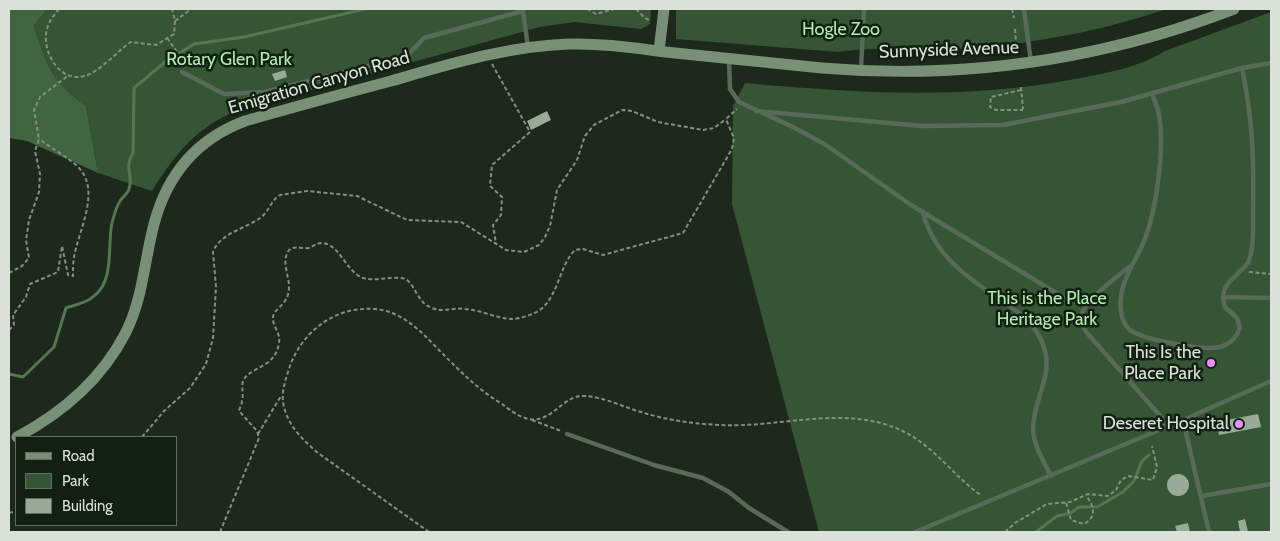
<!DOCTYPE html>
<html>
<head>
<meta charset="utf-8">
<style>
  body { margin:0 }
  #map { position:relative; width:1280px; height:541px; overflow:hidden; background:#1c291b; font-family:Cabin,sans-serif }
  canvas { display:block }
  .frame { position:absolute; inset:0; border:10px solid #d9e1d8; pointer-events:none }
  .legend { position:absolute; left:15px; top:436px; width:162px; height:90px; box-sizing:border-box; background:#122012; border:1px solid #626d61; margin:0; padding:6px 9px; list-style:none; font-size:15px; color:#d9e1d8 }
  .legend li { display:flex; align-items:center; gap:10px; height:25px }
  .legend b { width:25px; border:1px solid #626d61 }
</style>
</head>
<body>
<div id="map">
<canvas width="1280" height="541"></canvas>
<div class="frame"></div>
<ul class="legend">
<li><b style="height:6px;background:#789176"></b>Road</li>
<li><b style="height:14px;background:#355535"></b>Park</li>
<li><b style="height:14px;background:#99aa98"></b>Building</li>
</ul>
</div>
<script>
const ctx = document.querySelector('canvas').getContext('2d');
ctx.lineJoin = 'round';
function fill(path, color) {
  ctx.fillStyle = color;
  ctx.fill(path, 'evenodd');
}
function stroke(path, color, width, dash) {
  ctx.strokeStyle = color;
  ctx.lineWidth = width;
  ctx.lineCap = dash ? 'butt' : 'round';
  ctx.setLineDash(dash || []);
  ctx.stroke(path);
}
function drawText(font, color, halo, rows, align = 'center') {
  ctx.font = font + ' Cabin,sans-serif';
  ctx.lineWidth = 5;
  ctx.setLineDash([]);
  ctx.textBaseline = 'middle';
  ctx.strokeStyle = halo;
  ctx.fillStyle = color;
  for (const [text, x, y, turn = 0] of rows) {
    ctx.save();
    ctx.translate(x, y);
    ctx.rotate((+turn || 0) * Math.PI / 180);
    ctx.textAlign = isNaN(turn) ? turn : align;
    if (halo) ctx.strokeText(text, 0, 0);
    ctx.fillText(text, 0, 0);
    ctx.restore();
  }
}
fill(new Path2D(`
  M47,9H651L650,24L641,29L574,22L540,27L239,110C196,127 176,153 152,191L98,173L86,106C53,83 46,64 34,26Z
  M676,9H1166C1100,32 1030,44 960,49C919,52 878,45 838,52L676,39Z
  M1271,12V532H819L732,204L733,106L745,83C855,93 966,100 1075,79C1106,73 1138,68 1165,51Z`), '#355535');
fill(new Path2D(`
  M9,9H47L34,26C46,64 53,83 86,106L98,173L27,141L9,138Z`), '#406540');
stroke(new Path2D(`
  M9,374L23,377L54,347L66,308C75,305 87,303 94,296C115,280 107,245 112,223C114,216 116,207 120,201C122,197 128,194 129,189C134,174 123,168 133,153L134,88L165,62L194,44L244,37L365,9
  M1036,532L1057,516L1071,513L1079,507H1097L1123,492L1134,481L1142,461L1149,455`), '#527751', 3);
fill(new Path2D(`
  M285,70L287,77L275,81L272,74Z
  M547,111L551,120L531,130L527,121Z
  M1258,414L1261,427L1219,435L1216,422Z
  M1167 485a11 11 0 1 1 22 0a11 11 0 1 1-22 0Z
  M1245,519L1248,532H1240L1238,521Z
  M1188,523L1190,532H1177L1175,526Z`), '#99aa98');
stroke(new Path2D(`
  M59,9C54,15 49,21 47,29C41,50 59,83 84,76C99,73 117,51 131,42L156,45L174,34L175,21L172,9
  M587,9L596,14L615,9
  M636,9L645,18L651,21
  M1012,9L1014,18
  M175,21L191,9
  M1015,29L1016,43
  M167,38L180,56L181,66
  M492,64L530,132L492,165L490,186L502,197L501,215L493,225L496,244
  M1021,87L1023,109
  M1021,90L991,97L990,107L996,110H1023
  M1249,272L1271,274
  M9,273L22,266L29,258L26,240L29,220L39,192L40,174L35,151L39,139L34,110L40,97L69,75
  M9,330L14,325L13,315L26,297L30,284L58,272L62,246L68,275L73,276C73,270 73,263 74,257C79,229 102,189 77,166C66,156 51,148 39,139
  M532,420L561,431
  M258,434L281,396
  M142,437L164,411L190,388L206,364L213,338L216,287L213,252C220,233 245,229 260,218C269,212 271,200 280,195L307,191L357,196L407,220L461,222L506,250L524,252L539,245L545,237L550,226L557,190L577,160L585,136L594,125L622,110L632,111L658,122L703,130L714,128L726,119
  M1066,503L1071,520L1084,524C1097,517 1094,505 1086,496
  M9,513L16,511
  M220,532L259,438L257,431L239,411C240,407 242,404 242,400C244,394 241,387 243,381C250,366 275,369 279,343C281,333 272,326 273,317C274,308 289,305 289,287C289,275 281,261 289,250C296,245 300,249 308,248C313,247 316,243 322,243C340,244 346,272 363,278C377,282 392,275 406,279C415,286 418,301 428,306C441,314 452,307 465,309C481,310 495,318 511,319C520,319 532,315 540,310C559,295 559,266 575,250L583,249L603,255L683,233L732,149L734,138L726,119L737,109
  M429,532L318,453C303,440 289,427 284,407C281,395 284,384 288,372C299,334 333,306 374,309C407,311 428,340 450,361C466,377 482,392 502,404C510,410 519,417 529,419C553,423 563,394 585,396C604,397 623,407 641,412C666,420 694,424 721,425C779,428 843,405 898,429C932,443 953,476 982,496
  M1005,532L1015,523L1047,504L1070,502L1088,494L1108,496L1116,490L1121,480L1128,476L1153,480L1157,467L1152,446`), '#848e83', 2, [4, 2.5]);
stroke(new Path2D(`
  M1024,9L1031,62
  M729,59L730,89L739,102L793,127L826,145L911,205L1063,297
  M861,69L864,9
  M182,72L224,94L265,92L407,56L424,38L523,11L528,47
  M1152,93C1154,100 1158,107 1159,115C1165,149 1156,219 1140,250C1129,272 1116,290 1122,317C1124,323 1127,329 1133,332C1148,340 1202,351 1219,347C1230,345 1236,338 1240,328L1237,318L1225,307C1217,285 1236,278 1248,263C1254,249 1253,229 1253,214C1254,160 1253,121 1242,68
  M756,111L922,126L1003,125L1121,102L1242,68L1271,63
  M923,213C934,254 965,276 999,299C1014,309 1028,318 1038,334C1060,372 1033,393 1033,430C1034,446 1044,462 1051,476
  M1129,267C1117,277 1080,303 1081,319C1081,324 1084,329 1087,333L1162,418L1166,428
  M1224,297L1271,298
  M1183,420L1209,532
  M567,434L654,465L703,478L729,492L749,508L788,532
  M1202,496L1271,484
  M915,532L1183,420L1271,381`), '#5a6a59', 4.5);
stroke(new Path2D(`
  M659,51L664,9
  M17,437C62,413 101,380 125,334C143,299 144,262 154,224C167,175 197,139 245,121C294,107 342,94 391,81C450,64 508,46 569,44C605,43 640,49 675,53C724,58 773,63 822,68C964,80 1101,60 1234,9`), '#789176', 11);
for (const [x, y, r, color] of [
  [1211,363,5,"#ee8bf8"],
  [1239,424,5,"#ee8bf8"]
]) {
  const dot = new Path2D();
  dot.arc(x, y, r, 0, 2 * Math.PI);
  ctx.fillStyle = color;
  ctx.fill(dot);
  stroke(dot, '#122012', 2);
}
drawText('18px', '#b1ecaf', '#122012', [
  ["Hogle Zoo",841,30],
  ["Rotary Glen Park",229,60],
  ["This is the Place",1047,299],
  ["Heritage Park",1047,320]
]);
drawText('18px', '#d9e1d8', '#122012', [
  ["Sunnyside Avenue",949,50,-2],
  ["Emigration Canyon Road",319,83,-16]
]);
drawText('18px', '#d9e1d8', '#122012', [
  ["This Is the",1201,353],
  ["Place Park",1201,374],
  ["Deseret Hospital",1229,424]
], 'right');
</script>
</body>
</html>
